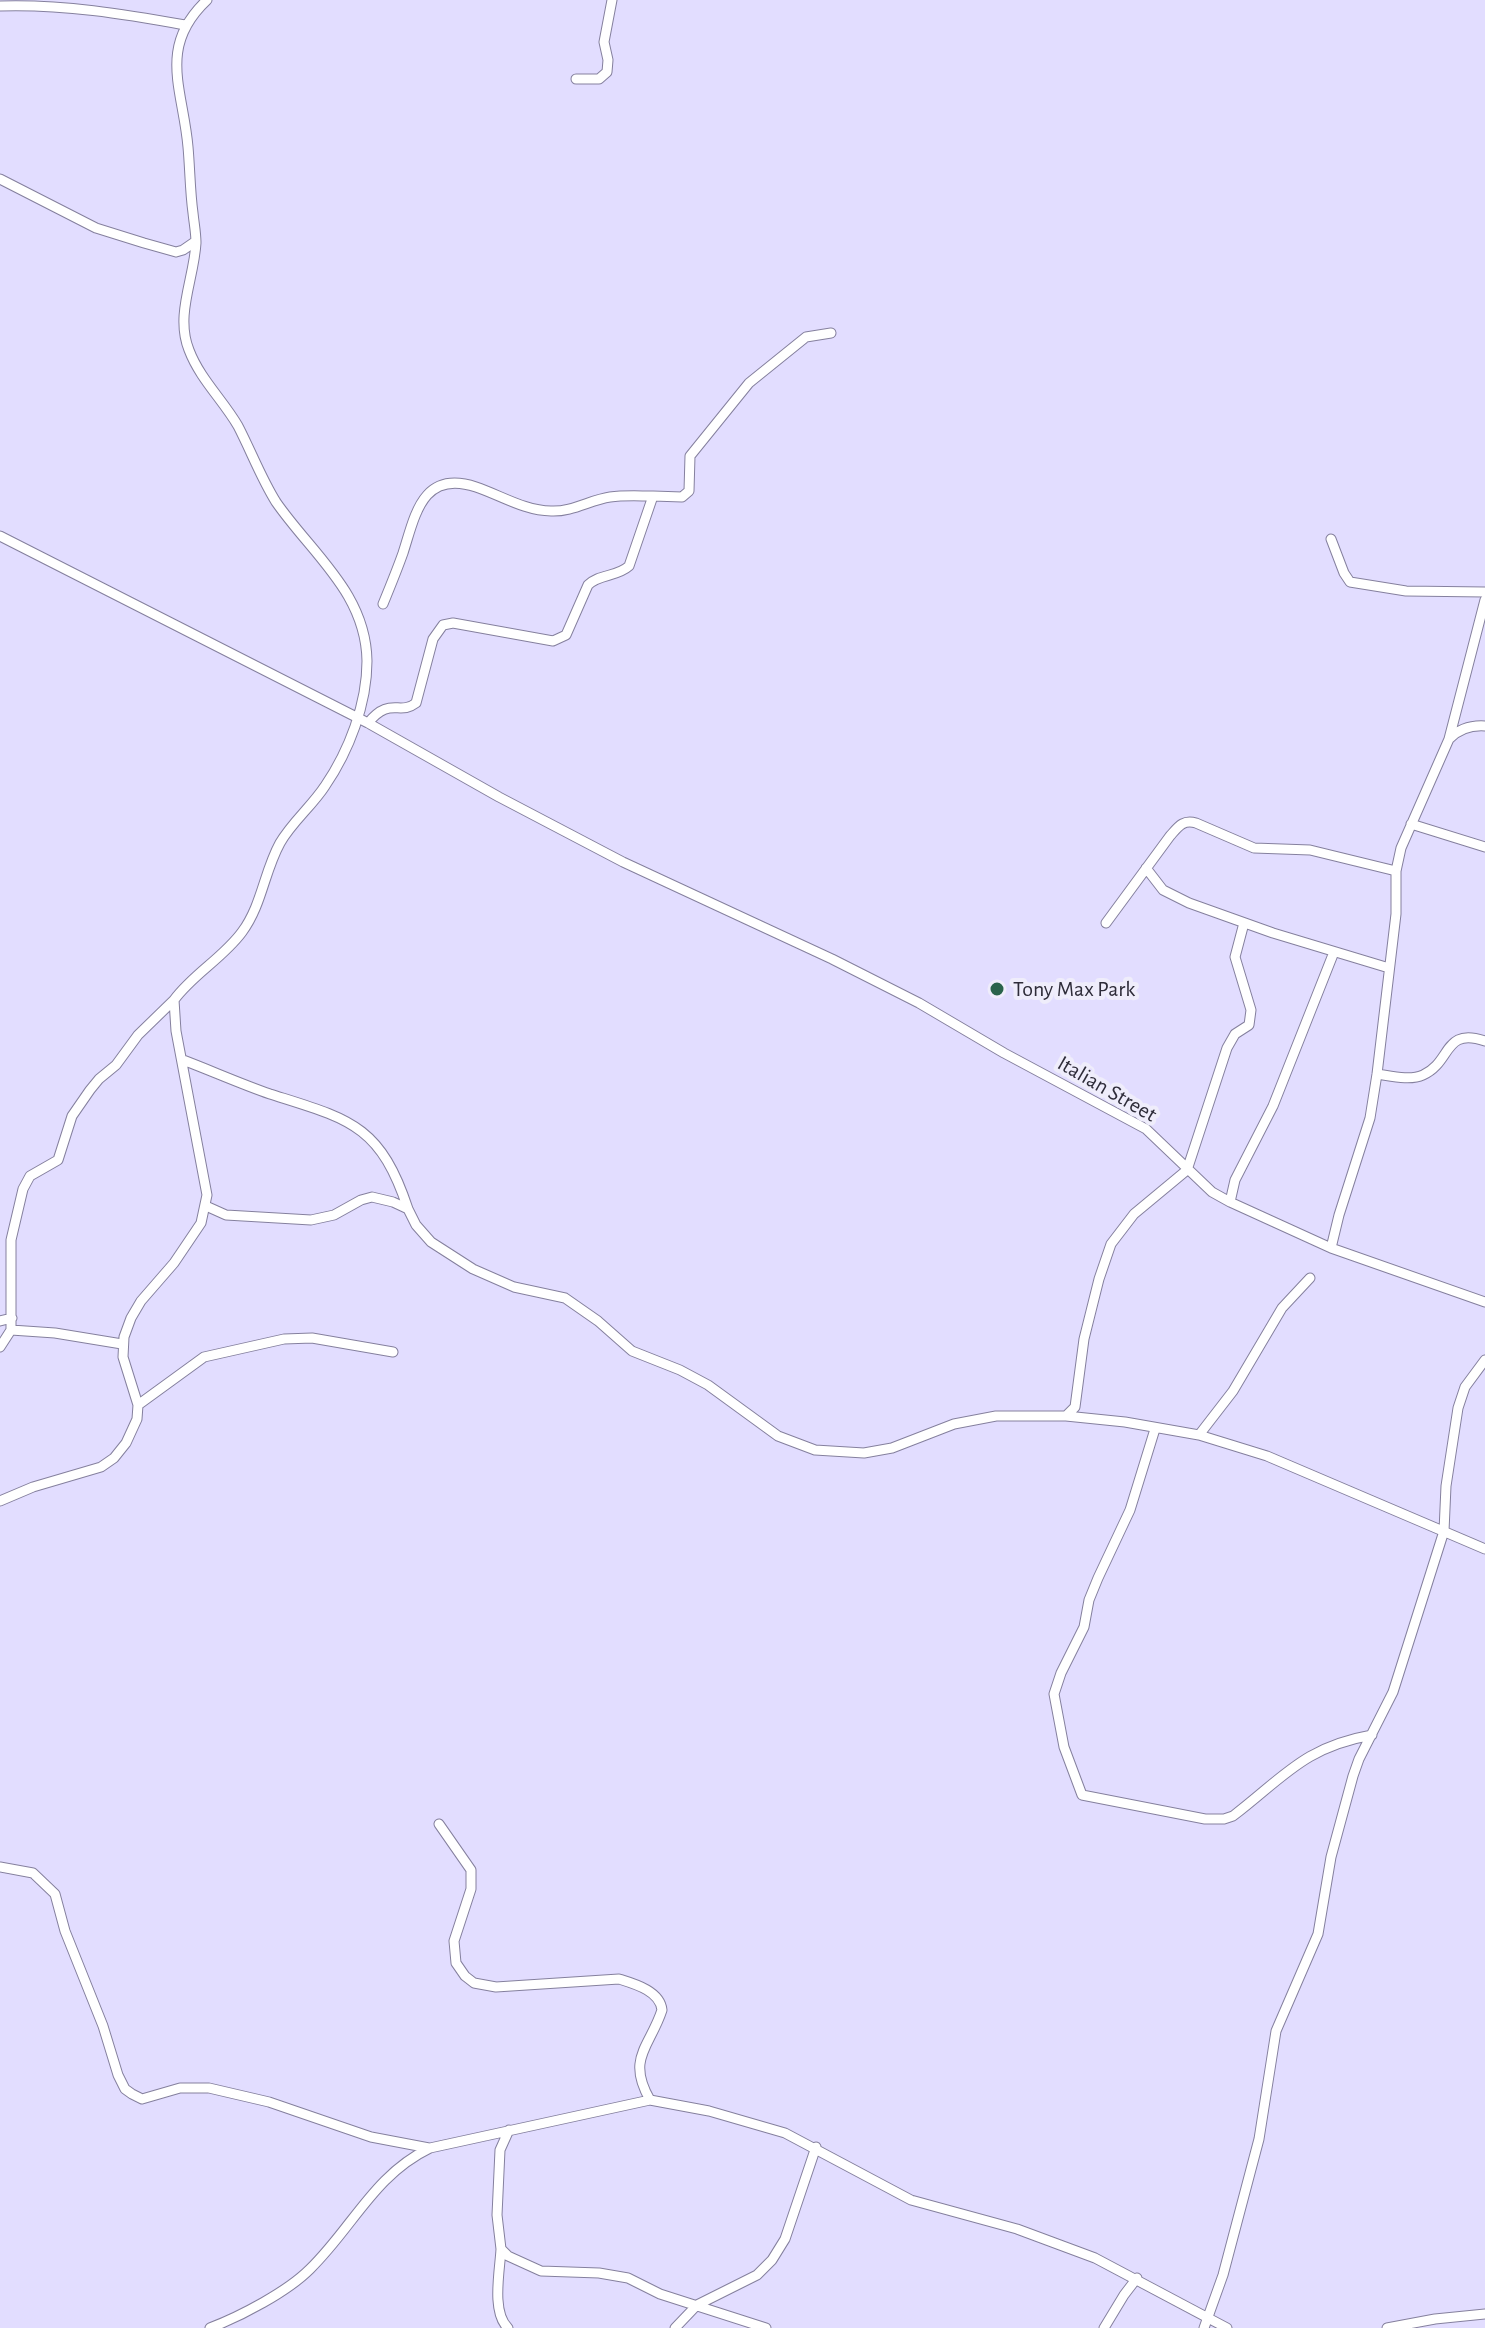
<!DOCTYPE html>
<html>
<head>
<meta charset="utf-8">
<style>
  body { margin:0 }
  canvas { display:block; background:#e2ddff }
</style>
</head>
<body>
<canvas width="1485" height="2328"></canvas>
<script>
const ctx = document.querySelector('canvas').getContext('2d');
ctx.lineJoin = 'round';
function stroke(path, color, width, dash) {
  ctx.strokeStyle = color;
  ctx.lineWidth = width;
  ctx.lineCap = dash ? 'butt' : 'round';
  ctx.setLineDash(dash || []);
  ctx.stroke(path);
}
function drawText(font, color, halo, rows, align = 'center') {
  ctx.font = font + ' "Alegreya Sans",sans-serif';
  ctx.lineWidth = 8;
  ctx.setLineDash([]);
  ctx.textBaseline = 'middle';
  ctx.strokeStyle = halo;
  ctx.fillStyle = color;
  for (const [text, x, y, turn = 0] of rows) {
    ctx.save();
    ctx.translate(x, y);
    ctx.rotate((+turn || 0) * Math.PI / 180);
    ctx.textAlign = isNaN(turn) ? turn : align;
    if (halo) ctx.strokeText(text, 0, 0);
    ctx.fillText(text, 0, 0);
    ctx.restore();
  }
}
const street = new Path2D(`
  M0,6C63,4 124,14 185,25
  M576,79H599L607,72L608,60L604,42L612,0
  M0,179L96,228L144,243L176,252L183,250L196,241
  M0,536L368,723L499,797L623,862L832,959L919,1003L1004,1053L1146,1129L1212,1192L1230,1202L1331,1248L1485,1302
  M1331,539L1344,573L1350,582L1406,591L1485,592
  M383,604C390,587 397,570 403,553C415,516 422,469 476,487C500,495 525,511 551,511C572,512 590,500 610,497C624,495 639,496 653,496
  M368,723C390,696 399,716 416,703L433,639L443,625L453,623L553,641L566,635L588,585C599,574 617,577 629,566L653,496L682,497L689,491L690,456L749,383L806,337L831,333
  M1449,739L1485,600
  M1411,824L1485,847
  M1146,868L1163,890L1189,903L1273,933L1389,968
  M1106,923L1170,836C1178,827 1183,819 1196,823L1254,848L1310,850L1396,871
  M183,1060C212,1071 241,1084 270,1094C349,1119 380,1124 408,1209
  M1377,1074C1391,1076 1410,1081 1423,1075C1452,1062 1443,1027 1485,1041
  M1230,1202L1235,1180L1273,1106L1334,952
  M206,1206L226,1215L311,1220L334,1215L361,1200L372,1197L393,1202L408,1209L416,1225L431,1242L473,1269L514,1287L565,1298L598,1321L632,1351L680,1370L708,1385L778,1436L815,1450L864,1453L892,1448L954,1424L996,1416H1066L1125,1422L1199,1435L1267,1456L1485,1549
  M1331,1248L1339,1215L1370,1118L1377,1074L1396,914V871L1401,848L1449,739C1459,729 1470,725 1485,726
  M0,1321L12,1318
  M11,1330L55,1333L122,1344
  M0,1347L11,1330V1240L23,1189L30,1176L58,1160L72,1116L90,1090L99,1079L116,1065L138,1035L174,1000
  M138,1405L204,1357L284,1339L312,1338L393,1352
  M1066,1416L1075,1407L1084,1339L1099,1279L1111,1244L1134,1214L1187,1170L1227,1048L1235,1034L1249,1025L1251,1010L1235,957L1244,923
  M1155,1429L1130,1510L1098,1578L1089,1600L1084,1627L1061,1673L1054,1694L1064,1747L1082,1795L1205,1819H1224L1233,1816C1284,1777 1304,1747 1372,1735
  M1199,1435L1233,1391L1282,1308L1310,1278
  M0,1501L33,1487L101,1467L114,1458L126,1443L137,1419L138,1405L123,1357L124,1337L131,1318L141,1301L174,1263L201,1223L207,1195L176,1031L174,1000C193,974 223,958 242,932C262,905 264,872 280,843C292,822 312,806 325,786C349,751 367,704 367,661C366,593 312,554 276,502C261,478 251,451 238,426C223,400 200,379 189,350C175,315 194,279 196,243C196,233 194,223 193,213C190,191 190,169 188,147C183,89 157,47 207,0
  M439,1824L471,1870V1889L454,1941L456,1963L465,1976L474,1983L496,1987L619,1979C635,1984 660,1991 662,2010C650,2047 626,2058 650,2100
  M0,1867L33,1873L55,1894L65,1931L103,2026L118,2075L125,2089L132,2094L142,2099L180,2088H209L269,2102L371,2137L429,2148
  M509,2130L500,2150L497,2215L501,2249L508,2256L541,2271L599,2273L628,2278L660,2294L766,2328
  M501,2249C500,2270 491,2312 508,2328
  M210,2328C241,2316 287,2292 310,2269C353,2227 374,2175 430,2148L650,2100L709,2111L785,2133L911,2200L1017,2229L1095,2258L1227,2328
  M675,2328L697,2305L757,2275L772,2260L785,2239L816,2147
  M1104,2328L1124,2295L1137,2278
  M1204,2328L1223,2275L1259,2139L1276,2031L1318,1934L1331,1857L1353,1776L1359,1759L1393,1692L1444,1531L1446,1486L1458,1408L1465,1387L1485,1360
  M1387,2328L1435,2319L1485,2314`);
stroke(street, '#85809e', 11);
stroke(street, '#fff', 9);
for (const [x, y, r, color] of [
  [997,989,8,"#2a634b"]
]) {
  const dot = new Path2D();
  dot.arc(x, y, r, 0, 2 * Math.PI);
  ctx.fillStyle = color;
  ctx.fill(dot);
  stroke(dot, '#efedfb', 3);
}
drawText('22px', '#2e2c39', '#efedfb', [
  ["Tony Max Park",1013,989]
], 'left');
drawText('22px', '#2e2c39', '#efedfb', [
  ["Italian Street",1107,1089,30]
]);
</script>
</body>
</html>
